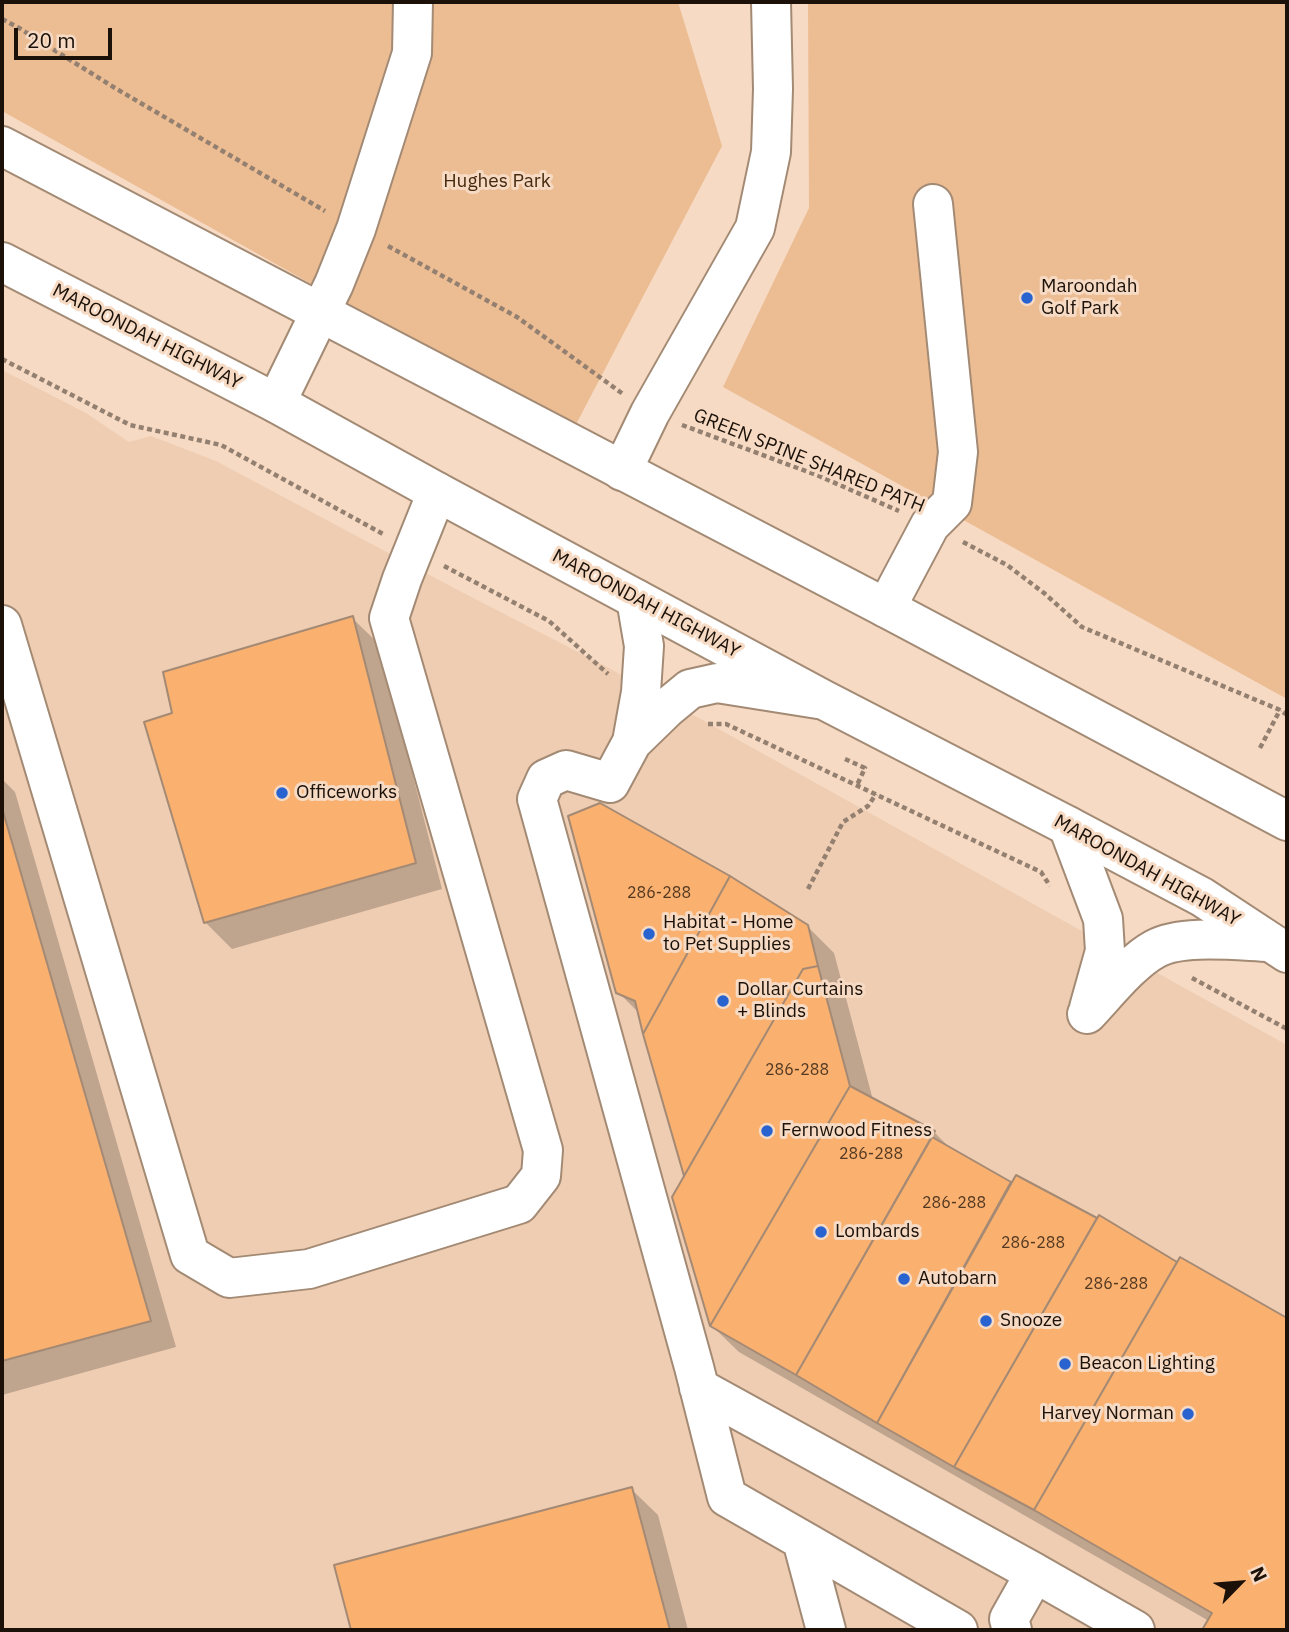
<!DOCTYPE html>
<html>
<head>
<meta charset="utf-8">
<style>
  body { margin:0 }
  #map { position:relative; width:1289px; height:1632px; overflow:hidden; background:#f6dac3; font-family:"IBM Plex Sans",sans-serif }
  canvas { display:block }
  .frame { position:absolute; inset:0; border:4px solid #1b1109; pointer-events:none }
  .north { position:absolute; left:1205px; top:1548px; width:70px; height:70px; -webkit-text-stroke:5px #f6dac3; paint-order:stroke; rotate:65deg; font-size:19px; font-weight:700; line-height:28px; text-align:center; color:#1b1109 }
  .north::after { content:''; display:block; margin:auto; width:24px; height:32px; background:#1b1109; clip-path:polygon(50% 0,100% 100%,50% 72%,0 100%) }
  .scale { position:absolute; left:14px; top:28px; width:98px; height:32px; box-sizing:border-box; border:4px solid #1b1109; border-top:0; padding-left:9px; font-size:21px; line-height:24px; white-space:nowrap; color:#1b1109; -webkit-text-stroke:5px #f6dac3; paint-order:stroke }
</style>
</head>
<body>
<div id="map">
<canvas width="1289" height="1632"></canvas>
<div class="frame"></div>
<div class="north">N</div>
<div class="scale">20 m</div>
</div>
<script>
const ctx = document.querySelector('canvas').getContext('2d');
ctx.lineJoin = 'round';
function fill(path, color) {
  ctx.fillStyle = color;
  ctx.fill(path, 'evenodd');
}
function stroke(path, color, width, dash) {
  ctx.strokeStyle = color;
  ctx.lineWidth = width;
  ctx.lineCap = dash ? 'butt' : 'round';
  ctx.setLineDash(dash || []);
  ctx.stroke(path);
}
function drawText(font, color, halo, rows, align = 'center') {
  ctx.font = font + ' "IBM Plex Sans",sans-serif';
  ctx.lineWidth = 6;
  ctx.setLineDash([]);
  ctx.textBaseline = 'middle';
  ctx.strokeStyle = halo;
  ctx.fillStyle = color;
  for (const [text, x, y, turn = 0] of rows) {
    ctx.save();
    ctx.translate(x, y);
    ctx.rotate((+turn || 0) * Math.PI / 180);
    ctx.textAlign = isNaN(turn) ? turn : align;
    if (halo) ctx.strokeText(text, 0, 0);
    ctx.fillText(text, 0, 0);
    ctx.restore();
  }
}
fill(new Path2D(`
  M2,370L86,413L129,442L151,436L216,461L454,588L607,667L1287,1045V1630H2Z`), '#efcdb2');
fill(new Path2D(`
  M2,2H678L722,146L573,430L2,111Z
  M808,2H1287V699L723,387L809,208Z`), '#ecbc93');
fill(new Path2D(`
  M352,618L379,644L442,889L232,949L205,922L174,714Z
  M2,779L15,792L176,1347L2,1395Z
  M807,926L834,953L873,1100L934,1132L953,1151L1012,1185L1016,1178L1097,1221L1099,1218L1177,1264L1180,1259L1287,1320V1630H1204L1209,1621L739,1352L711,1325L686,1177L641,1015L618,992Z
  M631,1489L658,1515L688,1630H353L336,1567Z`), '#0003');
const building = new Path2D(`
  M353,616L416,863L204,923L144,722L172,713L163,672Z
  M600,803L730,876L643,1034L635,1001L616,993L568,816Z
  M2,808L151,1321L2,1361Z
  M730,876L808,925L818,966L803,969L684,1176L643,1034Z
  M818,966L850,1086L710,1326L672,1197L803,969Z
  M850,1086L935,1131L796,1375L710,1326Z
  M932,1137L1011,1182L877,1423L796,1375Z
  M1016,1175L1097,1218L954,1467L877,1423Z
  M1099,1215L1177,1262L1034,1510L954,1467Z
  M1180,1257L1287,1318V1630H1202L1212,1613L1034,1510Z
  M632,1487L670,1630H351L334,1565Z`);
fill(building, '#fab06f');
stroke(building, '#a48a74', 2);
const minor = new Path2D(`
  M276,403L334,284L356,229L412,53L413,2
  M622,471L650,413L755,228L771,152L773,89L771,2
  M886,608L930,525L952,503L958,452L933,204
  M2,625L190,1255L229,1278L309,1269L519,1204L541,1176L543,1150L389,618L402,579L437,492
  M818,699L717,683L690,689L667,708L632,742L610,783L566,770L546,779L537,799L694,1367L727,1497L802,1540L826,1630
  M632,742L641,692L644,646L636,599
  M1068,826L1103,919L1105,951L1089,1008
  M1087,1014C1106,994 1131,962 1155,949C1181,934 1239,941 1269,942
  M699,1388L1035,1573L1009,1619L1012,1630
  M802,1540L958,1630
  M1035,1573L1135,1630`);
const highway = new Path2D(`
  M2,146L886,608L1287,821
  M2,262L276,403L437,492L824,700L1068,826L1202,897L1287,953`);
stroke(minor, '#a38a74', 42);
stroke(highway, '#a38a74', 42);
stroke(new Path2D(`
  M2,19L19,28L115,88L325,211
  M388,246L517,317L623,394
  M2,359L130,425L221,445L383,534
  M682,425L819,476L899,511
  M963,542L1007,565L1044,593L1082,627L1280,710L1287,715
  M444,566L549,621L608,674
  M708,724H726L1041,872L1050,886
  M1260,748L1280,710
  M845,759L865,768L857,785
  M808,889L843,822L868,806L876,794
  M1192,978L1287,1029`), '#948070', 4.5, [5, 3.5]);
stroke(minor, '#fff', 38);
stroke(highway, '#fff', 38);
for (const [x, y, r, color] of [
  [1027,298,7,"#2863d0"],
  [282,793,7,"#2863d0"],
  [649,934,7,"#2863d0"],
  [723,1001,7,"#2863d0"],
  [767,1131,7,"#2863d0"],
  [821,1232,7,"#2863d0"],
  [904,1279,7,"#2863d0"],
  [986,1321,7,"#2863d0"],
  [1065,1364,7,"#2863d0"],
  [1188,1414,7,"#2863d0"]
]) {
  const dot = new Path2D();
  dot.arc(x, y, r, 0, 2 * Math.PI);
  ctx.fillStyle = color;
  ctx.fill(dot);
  stroke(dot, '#f6dac3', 2.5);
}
drawText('16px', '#533922', null, [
  ["286-288",659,893],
  ["286-288",797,1070],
  ["286-288",871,1154],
  ["286-288",954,1203],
  ["286-288",1033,1243],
  ["286-288",1116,1284]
]);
drawText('19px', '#472a0d', '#f6dac3', [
  ["Hughes Park",497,182]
]);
drawText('19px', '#1b1109', '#f6dac3', [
  ["Maroondah",1041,287],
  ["Golf Park",1041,309],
  ["Officeworks",296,793],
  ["Habitat - Home",663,923],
  ["to Pet Supplies",663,945],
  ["Dollar Curtains",737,990],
  ["+ Blinds",737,1012],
  ["Fernwood Fitness",781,1131],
  ["Lombards",835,1232],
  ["Autobarn",918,1279],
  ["Snooze",1000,1321],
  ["Beacon Lighting",1079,1364],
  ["Harvey Norman",1174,1414,"right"]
], 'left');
drawText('19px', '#1b1109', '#f6dac3', [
  ["MAROONDAH HIGHWAY",147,337,27],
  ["GREEN SPINE SHARED PATH",809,461,22],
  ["MAROONDAH HIGHWAY",646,604,28],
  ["MAROONDAH HIGHWAY",1147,871,29]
]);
</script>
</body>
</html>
